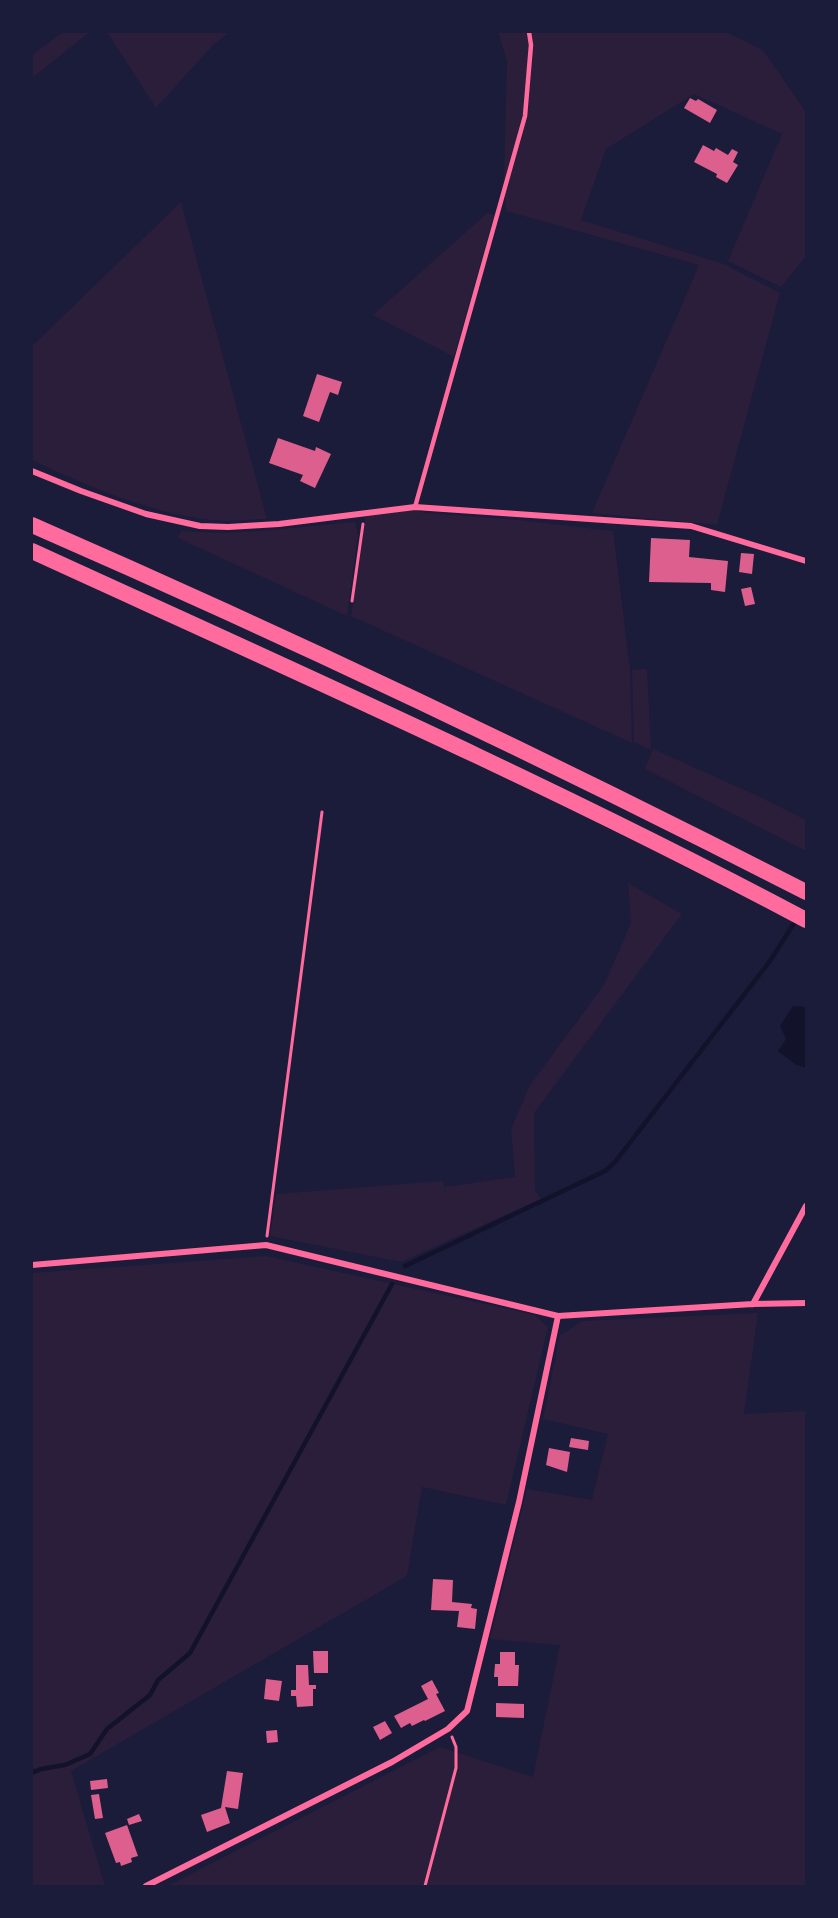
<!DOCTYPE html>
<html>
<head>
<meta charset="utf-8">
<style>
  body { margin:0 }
  #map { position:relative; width:838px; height:1918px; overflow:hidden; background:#1b1b3a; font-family:Rubik,sans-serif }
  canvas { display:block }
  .frame { position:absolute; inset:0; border:33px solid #1b1b3a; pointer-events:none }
</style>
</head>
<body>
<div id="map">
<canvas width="838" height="1918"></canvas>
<div class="frame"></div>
</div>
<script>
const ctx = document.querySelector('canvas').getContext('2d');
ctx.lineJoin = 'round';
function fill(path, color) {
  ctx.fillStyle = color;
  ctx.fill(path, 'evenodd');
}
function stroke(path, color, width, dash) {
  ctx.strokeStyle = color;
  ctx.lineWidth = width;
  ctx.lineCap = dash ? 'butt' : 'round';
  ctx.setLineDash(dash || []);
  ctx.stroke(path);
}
fill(new Path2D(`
  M63,32H90L32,78V55Z
  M107,32H229L213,45L156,108Z
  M498,32H726L763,50L806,112V256L781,287L728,261L782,134L694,94L606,149L581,220L724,264L780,293L717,525L592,513L699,265L506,211L504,180L507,61Z
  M181,202L267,519C253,519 239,521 225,521C158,517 92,488 32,460V346Z
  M487,213L494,215L454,357L373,315Z
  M415,510L425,513L518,520L613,531L630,669L632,743L351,616L366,514Z
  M355,522L358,534L347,616L178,538L181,531L221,533L261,531Z
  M647,669L651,750L634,742L632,670Z
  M653,749L758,796L806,820V851L645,769Z
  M628,883L682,914L534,1113L535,1191L541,1199L401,1262L270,1236L276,1194L443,1181L446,1195L445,1187L515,1177L511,1129L530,1085L604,985L631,923Z
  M266,1256L535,1315L548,1327L506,1505L422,1487L407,1576L71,1771L105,1886H32V1273Z
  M758,1313L744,1414L806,1411V1886H167L440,1747L533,1777L560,1645L490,1639L527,1489L592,1500L608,1434L543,1419L560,1335L583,1321Z`), '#2a1e3b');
fill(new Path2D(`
  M793,1006L806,1007V1068L795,1064L778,1051L786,1039L780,1026Z`), '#12122b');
stroke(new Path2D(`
  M405,1266L605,1171L615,1162L770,961L796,920
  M32,1770L34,1772L41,1769L65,1765L90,1754L107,1729L150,1695L158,1680L190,1653L392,1284`), '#12122b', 4.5);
fill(new Path2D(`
  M690,98L696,101L698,99L717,110L710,123L684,108Z
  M703,145L714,151L716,148L728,155L732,149L738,152L733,162L738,165L727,183L716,177L717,174L694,162Z
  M317,374L342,382L338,395L330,392L319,422L303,416Z
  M278,438L315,451L316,447L331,454L315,488L300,481L303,475L269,463Z
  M651,538L690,540L689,557L728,561L725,592L711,590V583L649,582Z
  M741,553L754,554L752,574L739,572Z
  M751,587L755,604L745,606L741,589Z
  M571,1438L589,1441L588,1450L569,1447Z
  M549,1448L570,1452L567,1472L546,1465Z
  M433,1579L453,1580L452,1602L472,1604L471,1608L477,1609L475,1629L457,1627L459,1611L431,1610Z
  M313,1651H328V1673H314Z
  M500,1652H515V1665H519L518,1686H498V1677H494L495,1664H500Z
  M296,1665H308L309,1685H316V1689H313V1706L297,1707L296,1696H291V1690H296Z
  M266,1679L282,1681L279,1701L264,1699Z
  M432,1680L439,1693L436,1694L445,1711L425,1721L424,1720L412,1726L410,1723L401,1728L394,1716L428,1699L421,1686Z
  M496,1703L524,1704V1718L496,1717Z
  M385,1721L392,1733L380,1740L373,1727Z
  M277,1730L278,1742L267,1743L266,1731Z
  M227,1771L243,1773L238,1809L225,1807L230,1823L207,1832L201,1815L221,1808Z
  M107,1779L108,1788L91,1790L90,1781Z
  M99,1794L103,1818L95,1819L91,1795Z
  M139,1814L142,1821L129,1825L127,1819Z
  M127,1825L138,1856L131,1858L132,1862L121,1866L120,1862L116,1863L105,1833Z`), '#dd5f8e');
stroke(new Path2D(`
  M352,601L363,524
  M267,1236L322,812
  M425,1886L456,1768V1747L452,1737`), '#ff6b9d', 3);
stroke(new Path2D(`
  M415,507L525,116L531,45L529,32`), '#ff6b9d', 4.5);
stroke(new Path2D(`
  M32,471L81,491L146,514L200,526L228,527L279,524L415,507L691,526L806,561
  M32,1265L266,1245L558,1316L753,1304L806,1303
  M753,1304L806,1206
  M146,1886L392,1762L448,1729L467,1711L519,1502L558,1316`), '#ff6b9d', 6);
stroke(new Path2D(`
  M32,525C293,639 552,762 806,892
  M32,551C292,670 554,786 806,920`), '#ff6b9d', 16);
</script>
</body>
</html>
